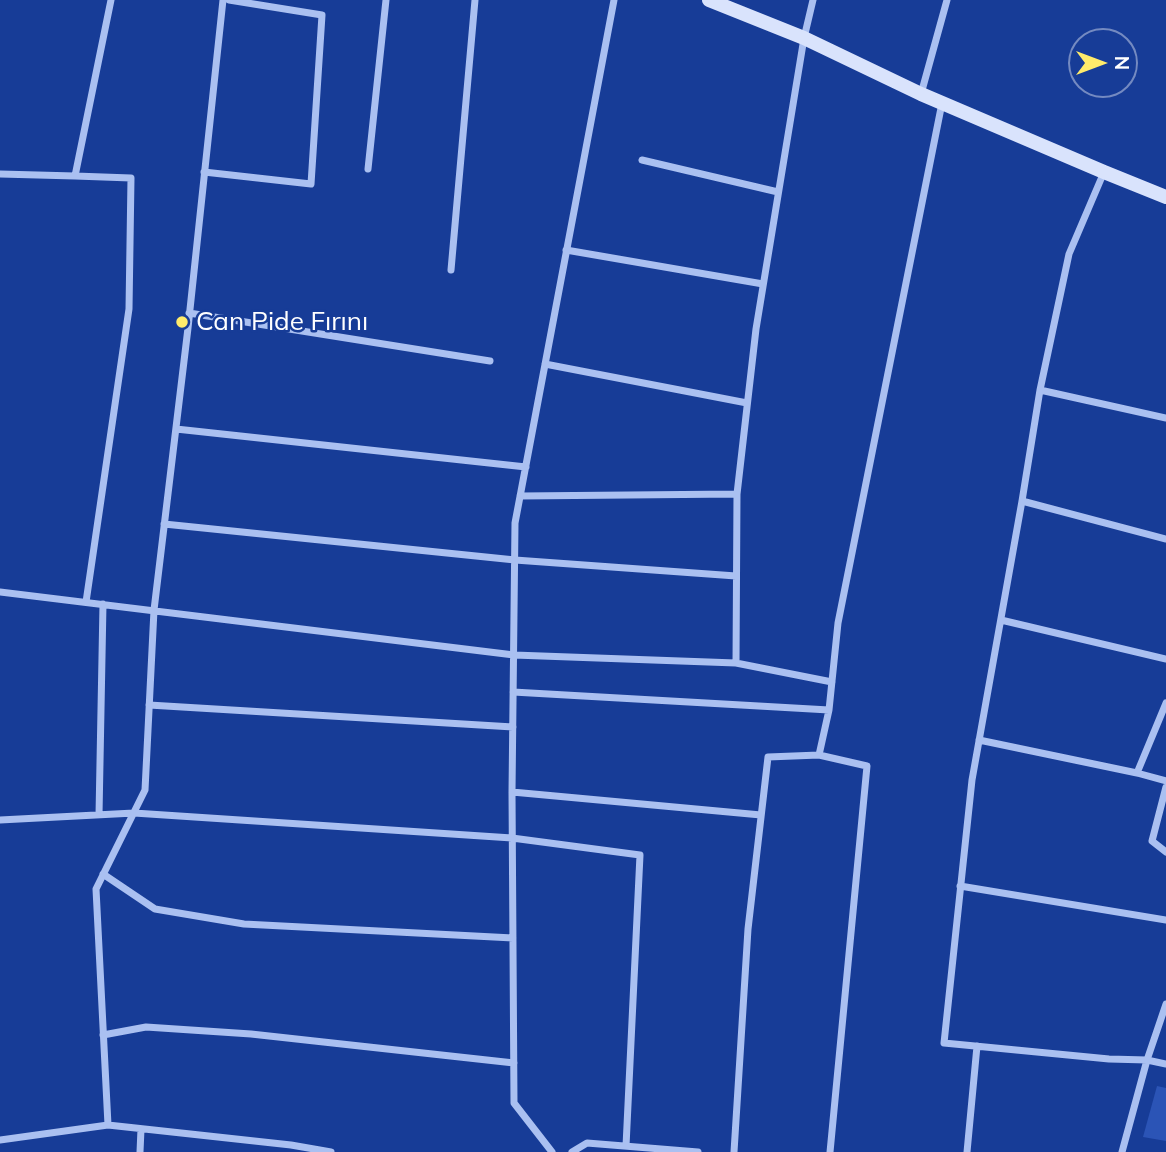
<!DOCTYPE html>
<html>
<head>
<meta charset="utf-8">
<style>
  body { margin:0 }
  #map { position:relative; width:1166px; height:1152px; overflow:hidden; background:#173c97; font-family:Mulish,sans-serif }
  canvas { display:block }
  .north { position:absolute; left:1068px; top:28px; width:70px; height:70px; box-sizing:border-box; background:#173c97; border:2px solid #748ac1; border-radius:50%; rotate:90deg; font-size:19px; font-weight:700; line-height:28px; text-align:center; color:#fff }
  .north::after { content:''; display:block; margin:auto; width:24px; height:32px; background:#ffeb6b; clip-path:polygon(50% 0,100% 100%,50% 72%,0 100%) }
</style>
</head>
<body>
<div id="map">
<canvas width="1166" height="1152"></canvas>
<div class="north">N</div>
</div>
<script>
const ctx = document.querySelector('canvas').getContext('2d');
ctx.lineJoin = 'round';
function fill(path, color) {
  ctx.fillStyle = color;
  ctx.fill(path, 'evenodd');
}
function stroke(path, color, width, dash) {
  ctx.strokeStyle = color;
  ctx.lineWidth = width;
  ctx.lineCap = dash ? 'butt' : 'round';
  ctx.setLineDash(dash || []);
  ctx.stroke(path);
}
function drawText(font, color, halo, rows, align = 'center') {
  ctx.font = font + ' Mulish,sans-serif';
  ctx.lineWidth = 5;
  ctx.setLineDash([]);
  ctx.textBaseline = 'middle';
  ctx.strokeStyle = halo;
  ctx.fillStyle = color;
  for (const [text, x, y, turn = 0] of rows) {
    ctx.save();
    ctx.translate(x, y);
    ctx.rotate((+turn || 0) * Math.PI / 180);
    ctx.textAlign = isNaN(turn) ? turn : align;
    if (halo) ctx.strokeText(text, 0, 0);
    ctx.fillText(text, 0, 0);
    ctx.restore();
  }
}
fill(new Path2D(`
  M1157,1086L1166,1088V1141L1143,1137Z`), '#2b54b6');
stroke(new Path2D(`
  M921,94L947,0
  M642,160L778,192
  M368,169L386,0
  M204,172L311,184L322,15L229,0
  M1104,172L1069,254L1040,390L1022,501L972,780L944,1043L1109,1059L1147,1060L1166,1064
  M0,174L75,176L111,0
  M75,176L131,178L129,309L86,602
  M566,250L763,284
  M451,270L475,0
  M189,313L490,361
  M545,364L747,403
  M1040,390L1166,418
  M176,429L526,467
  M737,494L736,663L832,682
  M520,496L737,494L756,329L804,38L813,0
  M1022,501L1166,539
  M164,524L515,560L736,576
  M0,592L514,655L736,663
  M1001,620L1166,659
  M513,692L829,710
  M149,705L513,727
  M979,740L1137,773L1166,781
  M819,755L829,710L838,623L942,103
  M1137,773L1166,703
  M1166,787L1152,841L1166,852
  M512,792L761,815
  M99,815L103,604
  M0,820L134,813L512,838L640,855L626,1146
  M103,874L155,909L244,924L513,938
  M960,886L1166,920
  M103,1035L146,1027L251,1034L514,1063
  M108,1125L96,889L145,790L154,610L188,328L223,0
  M0,1140L108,1125L291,1145L331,1152
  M140,1152L141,1129
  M552,1152L514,1103L512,792L515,523L614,0
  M572,1152L587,1143L698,1152
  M734,1152L748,929L768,757L819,755L867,766L830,1152
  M967,1152L977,1046
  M1122,1152L1147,1060L1166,1004`), '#aac0f1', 7);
stroke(new Path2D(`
  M709,0L804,38L921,94L1104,172L1166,197`), '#d9e3fc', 14);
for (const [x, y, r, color] of [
  [182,322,7,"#ffeb6b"]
]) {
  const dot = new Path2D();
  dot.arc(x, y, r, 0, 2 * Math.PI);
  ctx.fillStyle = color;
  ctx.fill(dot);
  stroke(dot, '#173c97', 2.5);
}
drawText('26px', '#fff', '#173c97', [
  ["Can Pide Fırını",196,322]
], 'left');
</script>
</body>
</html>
